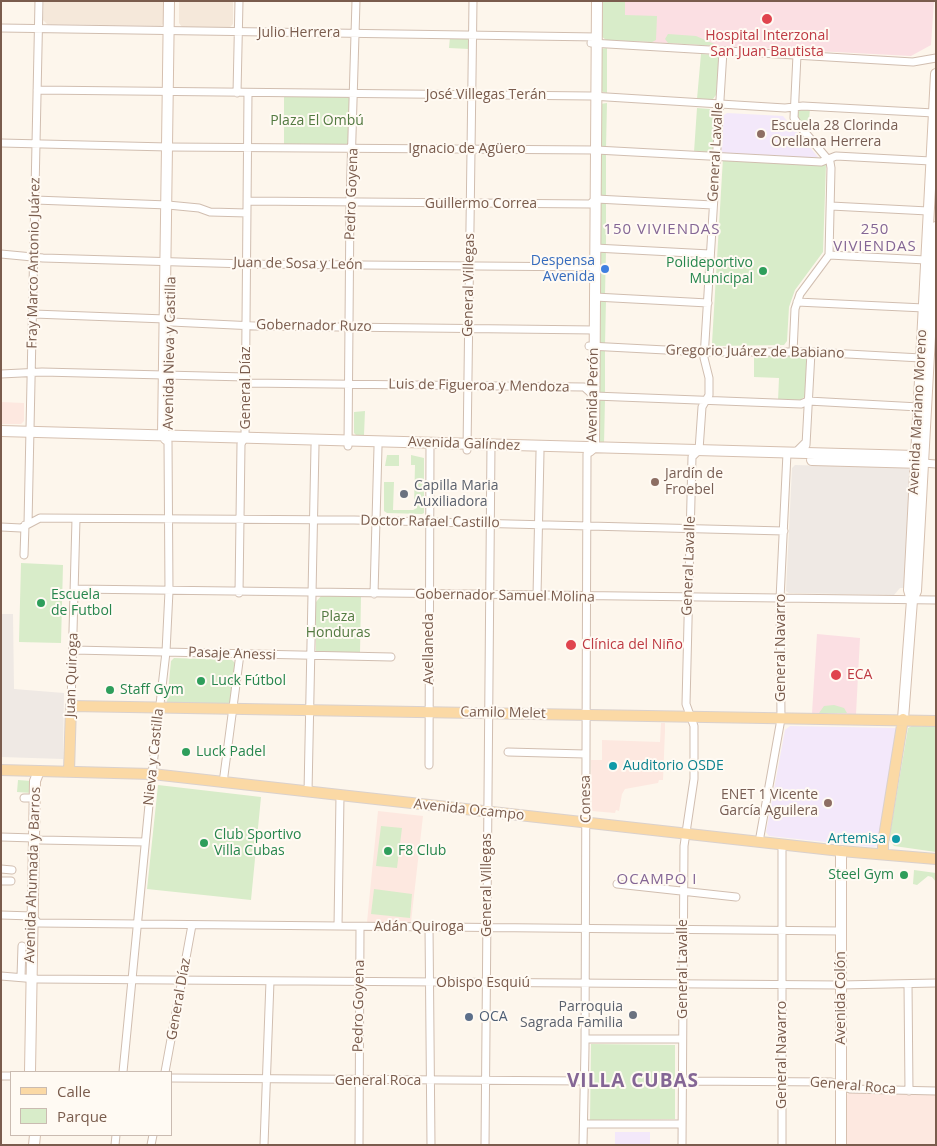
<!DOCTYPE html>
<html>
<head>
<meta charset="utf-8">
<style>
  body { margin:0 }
  #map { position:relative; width:937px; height:1146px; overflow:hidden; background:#fdf6ec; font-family:"Open Sans",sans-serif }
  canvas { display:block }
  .frame { position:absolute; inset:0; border:2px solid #7a5c4d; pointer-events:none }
  .legend { position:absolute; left:10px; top:1071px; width:162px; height:65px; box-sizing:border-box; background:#fffaf3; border:1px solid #cabbb1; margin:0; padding:6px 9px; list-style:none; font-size:15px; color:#7a5c4d }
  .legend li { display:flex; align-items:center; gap:10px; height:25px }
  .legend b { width:25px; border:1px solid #cabbb1 }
</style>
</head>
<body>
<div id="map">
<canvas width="937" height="1146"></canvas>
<div class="frame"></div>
<ul class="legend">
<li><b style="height:6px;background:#fbd9a5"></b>Calle</li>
<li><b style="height:14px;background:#d8ecc9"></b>Parque</li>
</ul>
</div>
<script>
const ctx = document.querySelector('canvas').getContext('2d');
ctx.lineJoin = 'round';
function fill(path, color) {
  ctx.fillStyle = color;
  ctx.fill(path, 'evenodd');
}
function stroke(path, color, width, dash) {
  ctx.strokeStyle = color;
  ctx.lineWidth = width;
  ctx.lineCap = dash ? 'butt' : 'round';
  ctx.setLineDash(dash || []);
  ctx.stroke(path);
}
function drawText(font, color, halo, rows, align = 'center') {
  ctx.font = font + ' "Open Sans",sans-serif';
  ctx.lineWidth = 4;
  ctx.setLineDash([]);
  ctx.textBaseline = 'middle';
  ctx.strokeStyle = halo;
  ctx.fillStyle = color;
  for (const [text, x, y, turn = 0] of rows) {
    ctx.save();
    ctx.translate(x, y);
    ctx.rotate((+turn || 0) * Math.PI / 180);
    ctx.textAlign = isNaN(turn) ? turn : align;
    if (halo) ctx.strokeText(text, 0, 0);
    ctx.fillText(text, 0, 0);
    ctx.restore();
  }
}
fill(new Path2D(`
  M44,1H164V23L161,26L47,24L43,20Z
  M179,1H233V24L230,27H182L179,23Z`), '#f5e8da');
fill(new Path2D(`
  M1,402L24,403V421L21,424H1Z
  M661,723H665V731L663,780H659L658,783L625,789L622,794L619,811L616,810L615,813L592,811L591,760H602V740L660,742Z
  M378,811L423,816L411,922H367Z
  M849,1092L936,1094V1145H845V1097Z`), '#fde8e0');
fill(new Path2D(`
  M795,465L908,468L911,471L904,588H900L894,595L789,593L786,591L792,468Z
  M1,614H13L14,689L64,693L63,759L1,757Z`), '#efe9e4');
fill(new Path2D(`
  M727,113L783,116L819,158L723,153L721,152L724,115Z
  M790,726L895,728L897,731L879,845L873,847L769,836L766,832L785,730Z
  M615,1132H650V1145H615Z`), '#f3e8fa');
fill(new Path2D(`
  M602,1H934L931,45L911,56L606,40Z
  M817,634L860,638L856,714L812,713Z`), '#fbdfe3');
fill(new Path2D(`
  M602,1H625V15L657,16L656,40L652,42L606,40L601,36Z
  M668,34L696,36L719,46L668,43L665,39Z
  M450,37L469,38V49L449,48Z
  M607,48V93L600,91V49Z
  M701,54L716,55L719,58L716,95L713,99H697Z
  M284,96L348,97L351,99L350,142L345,145H284Z
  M607,103L606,148L600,146V104Z
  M697,108L710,109L715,113L713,148L709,153L694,152Z
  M799,109H810L808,130L799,120L797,112Z
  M606,153V196L599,195L600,154Z
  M723,158L826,164L823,252L795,290L789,307L787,341L784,345L714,346L712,343Z
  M602,202H606V245L599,244V203Z
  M606,251L605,294L599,293V252Z
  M606,300L605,344L599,342V301Z
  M601,349L605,350V393L598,392V351Z
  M754,355H804L808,360L806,396L797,402L778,401L779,378L754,377Z
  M605,399L604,445L597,443L598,400Z
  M365,411L364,435L357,436L354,433V412Z
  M387,455H399V466H385Z
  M411,455L424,458V513L422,514L387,513L384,511V482H394L393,510H413L417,508V504H414L415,465H411Z
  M21,563L63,565L61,643L19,642Z
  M321,596H361L360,653H321L316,651V602Z
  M174,658L232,660L235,663L230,703L227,706L170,704L167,702L171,661Z
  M834,705L844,708L847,713H819L824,706Z
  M914,725L936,726V852L894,846L889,840L908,728Z
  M18,780L31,781L32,793L17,792Z
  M158,785L261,797L251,900L147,889Z
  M381,826L402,828L397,868L376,866Z
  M914,870L936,873V882L932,877L928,876L917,885L913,884Z
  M374,889L412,894L410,918L371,914Z
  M591,1044L675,1045V1119L590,1120Z`), '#d8ecc9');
const street = new Path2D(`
  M1,28L597,37
  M591,43L913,62L936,58
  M37,90L591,96L785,108L803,106L934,113
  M237,93L239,1
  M1,143L168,147L596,150L821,162L836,156L931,161
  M35,200L168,205L199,208L210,212L247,213
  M247,201L590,204L596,199L713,205
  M831,206L928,211
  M595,248L710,254
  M1,254L43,258L247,264L595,267
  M829,255L926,260
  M595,297L708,303
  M797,302L924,308
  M34,314L165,319L171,322L255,326L595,330
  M589,346L704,352H811L921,358
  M793,352L795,309L800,294L829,255L831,168L830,162L798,124L794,118L797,55
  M1,374L42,372L246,377
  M246,383L584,387L594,396L801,404L808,401L919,407
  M806,445L811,352
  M348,446L350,202L356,1
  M467,450L473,1
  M923,463L936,464
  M28,524L39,1
  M1,527L21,528L40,518L354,520L784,531
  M24,555L25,525
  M75,589L936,600
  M239,593L241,444L245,437L248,93
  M374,594L378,447
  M537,596L540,452
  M73,650L391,657
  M71,706L76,519
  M508,752L585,754
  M429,765L430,443
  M223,783L240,654
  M308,792L315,446
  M24,798H35
  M1,837L34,838L40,840L145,842
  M759,842L781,719L780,599L787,453L797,451L806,442
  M1,869L12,870
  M1,881H11
  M617,884L736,897
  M1,915L32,916L38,923L841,931
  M338,926L340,796
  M429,927L431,1145
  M1,976L37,979L841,985L936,983
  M21,977L22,946
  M908,984L909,1091
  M585,1039H682
  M123,1072L152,774L166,652L169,591L168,442
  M165,1072L192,925
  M1,1076H11
  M171,1078L585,1081
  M681,1081L831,1082L850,1089L936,1091
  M584,1124H682
  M115,1145L116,1135
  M151,1145L153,1135
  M264,1145L270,981
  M359,1145L360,927
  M485,1145L491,444
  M583,1145L585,1048L587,454
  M682,1145L684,846L694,779V726L686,704L692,457L699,450L702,407L709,395V378L704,358L723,51
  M782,1145V845`);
const secondary = new Path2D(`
  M1,431L916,456L923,463
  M166,439L163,435L169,1
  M589,451L594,447L597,1
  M812,460L923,463
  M912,600L916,591L936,227
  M903,719L912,600L909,590L936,74
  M30,1072L34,838L35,781L39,771
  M34,1145L35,1135
  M841,1145V851`);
const primary = new Path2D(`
  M1,770L152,774L841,851L936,859
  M69,771L71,706L936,721
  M883,853V843L903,719`);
stroke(street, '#d1beb0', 9);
stroke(secondary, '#d6c0b0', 12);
stroke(primary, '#dad1cd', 12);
stroke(street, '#fff', 7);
stroke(secondary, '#fff', 10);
stroke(primary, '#fbd9a5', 10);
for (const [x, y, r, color] of [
  [767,19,6,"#e0444e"],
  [761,134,5,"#8d6e63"],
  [605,269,5,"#3f7fe0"],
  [763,271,5,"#2e9e5b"],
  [655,482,5,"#8d6e63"],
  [404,494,5,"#6b7280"],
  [41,603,5,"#2e9e5b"],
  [571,645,6,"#e0444e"],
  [836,675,6,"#e0444e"],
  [201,681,5,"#2e9e5b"],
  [110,690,5,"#2e9e5b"],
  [186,752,5,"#2e9e5b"],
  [613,766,5,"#0f9aa8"],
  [828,803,5,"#8d6e63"],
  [896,839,5,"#0f9aa8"],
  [204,843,5,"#2e9e5b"],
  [388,851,5,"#2e9e5b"],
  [904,875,5,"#2e9e5b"],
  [633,1015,5,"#6b7280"],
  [469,1017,5,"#5c6f8a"]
]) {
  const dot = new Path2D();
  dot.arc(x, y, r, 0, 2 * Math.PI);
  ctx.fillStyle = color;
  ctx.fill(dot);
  stroke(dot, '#fffaf3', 2);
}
drawText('14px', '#7a5c4d', '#fffaf3', [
  ["Julio Herrera",299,33],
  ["José Villegas Terán",486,95],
  ["Ignacio de Agüero",467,149],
  ["General Lavalle",716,152,-87],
  ["Pedro Goyena",352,194,-88],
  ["Guillermo Correa",481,204],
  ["Fray Marco Antonio Juárez",34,263,-89],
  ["Juan de Sosa y León",298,264,1],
  ["General Villegas",469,285,-89],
  ["Gobernador Ruzo",314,326,1],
  ["Gregorio Juárez de Babiano",755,352,1],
  ["Avenida Nieva y Castilla",170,353,-89],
  ["Luis de Figueroa y Mendoza",479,386,1],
  ["General Díaz",246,388,-90],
  ["Avenida Perón",593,395,-89],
  ["Avenida Mariano Moreno",918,412,-87],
  ["Avenida Galíndez",464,444,2],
  ["Doctor Rafael Castillo",430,522,1],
  ["General Lavalle",689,566,-88],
  ["Gobernador Samuel Molina",505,596,1],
  ["General Navarro",781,648,-90],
  ["Avellaneda",429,649,-90],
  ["Pasaje Anessi",232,654,2],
  ["Juan Quiroga",72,675,-88],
  ["Camilo Melet",503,713,1],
  ["Nieva y Castilla",154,757,-84],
  ["Conesa",586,799,-91],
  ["Avenida Ocampo",469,810,6],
  ["Avenida Ahumada y Barros",33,875,-88],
  ["General Villegas",487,885,-90],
  ["Adán Quiroga",419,927],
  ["General Lavalle",683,969,-90],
  ["Obispo Esquiú",483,983],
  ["Avenida Colón",841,998,-90],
  ["General Díaz",179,999,-80],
  ["Pedro Goyena",359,1006,-89],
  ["General Navarro",782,1055,-90],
  ["General Roca",378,1081],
  ["General Roca",853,1086,5]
]);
drawText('14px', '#be3a42', '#fffaf3', [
  ["Hospital Interzonal",767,36,"center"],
  ["San Juan Bautista",767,52,"center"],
  ["Clínica del Niño",582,645],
  ["ECA",847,675]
], 'left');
drawText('14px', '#537a41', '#fffaf3', [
  ["Plaza El Ombú",317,121],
  ["Plaza",338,617],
  ["Honduras",338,633]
]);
drawText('14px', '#785e54', '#fffaf3', [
  ["Escuela 28 Clorinda",771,126],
  ["Orellana Herrera",771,142],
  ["Jardín de",665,474],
  ["Froebel",665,490],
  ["ENET 1 Vicente",818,795,"right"],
  ["García Aguilera",818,811,"right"]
], 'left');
drawText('14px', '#366cbe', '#fffaf3', [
  ["Despensa",595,261],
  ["Avenida",595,277]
], 'right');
drawText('14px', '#27864d', '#fffaf3', [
  ["Polideportivo",753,263,"right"],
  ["Municipal",753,279,"right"],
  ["Escuela",51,595],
  ["de Futbol",51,611],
  ["Luck Fútbol",211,681],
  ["Staff Gym",120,690],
  ["Luck Padel",196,752],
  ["Club Sportivo",214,835],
  ["Villa Cubas",214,851],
  ["F8 Club",398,851],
  ["Steel Gym",894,875,"right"]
], 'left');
drawText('14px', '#5b616d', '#fffaf3', [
  ["Capilla Maria",414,486],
  ["Auxiliadora",414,502],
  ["Parroquia",623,1007,"right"],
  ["Sagrada Familia",623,1023,"right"]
], 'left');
drawText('14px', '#0d838f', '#fffaf3', [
  ["Auditorio OSDE",623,766],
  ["Artemisa",886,839,"right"]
], 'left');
drawText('14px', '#4e5e75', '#fffaf3', [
  ["OCA",479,1017]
], 'left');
ctx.letterSpacing = '1px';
drawText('15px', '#846695', '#fffaf3', [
  ["150 VIVIENDAS",662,230],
  ["250",875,230],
  ["VIVIENDAS",875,247],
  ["OCAMPO I",657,880]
]);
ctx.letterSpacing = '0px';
ctx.letterSpacing = '1px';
drawText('bold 19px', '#846695', '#fffaf3', [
  ["VILLA CUBAS",633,1082]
]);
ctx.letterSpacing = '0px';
</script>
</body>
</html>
